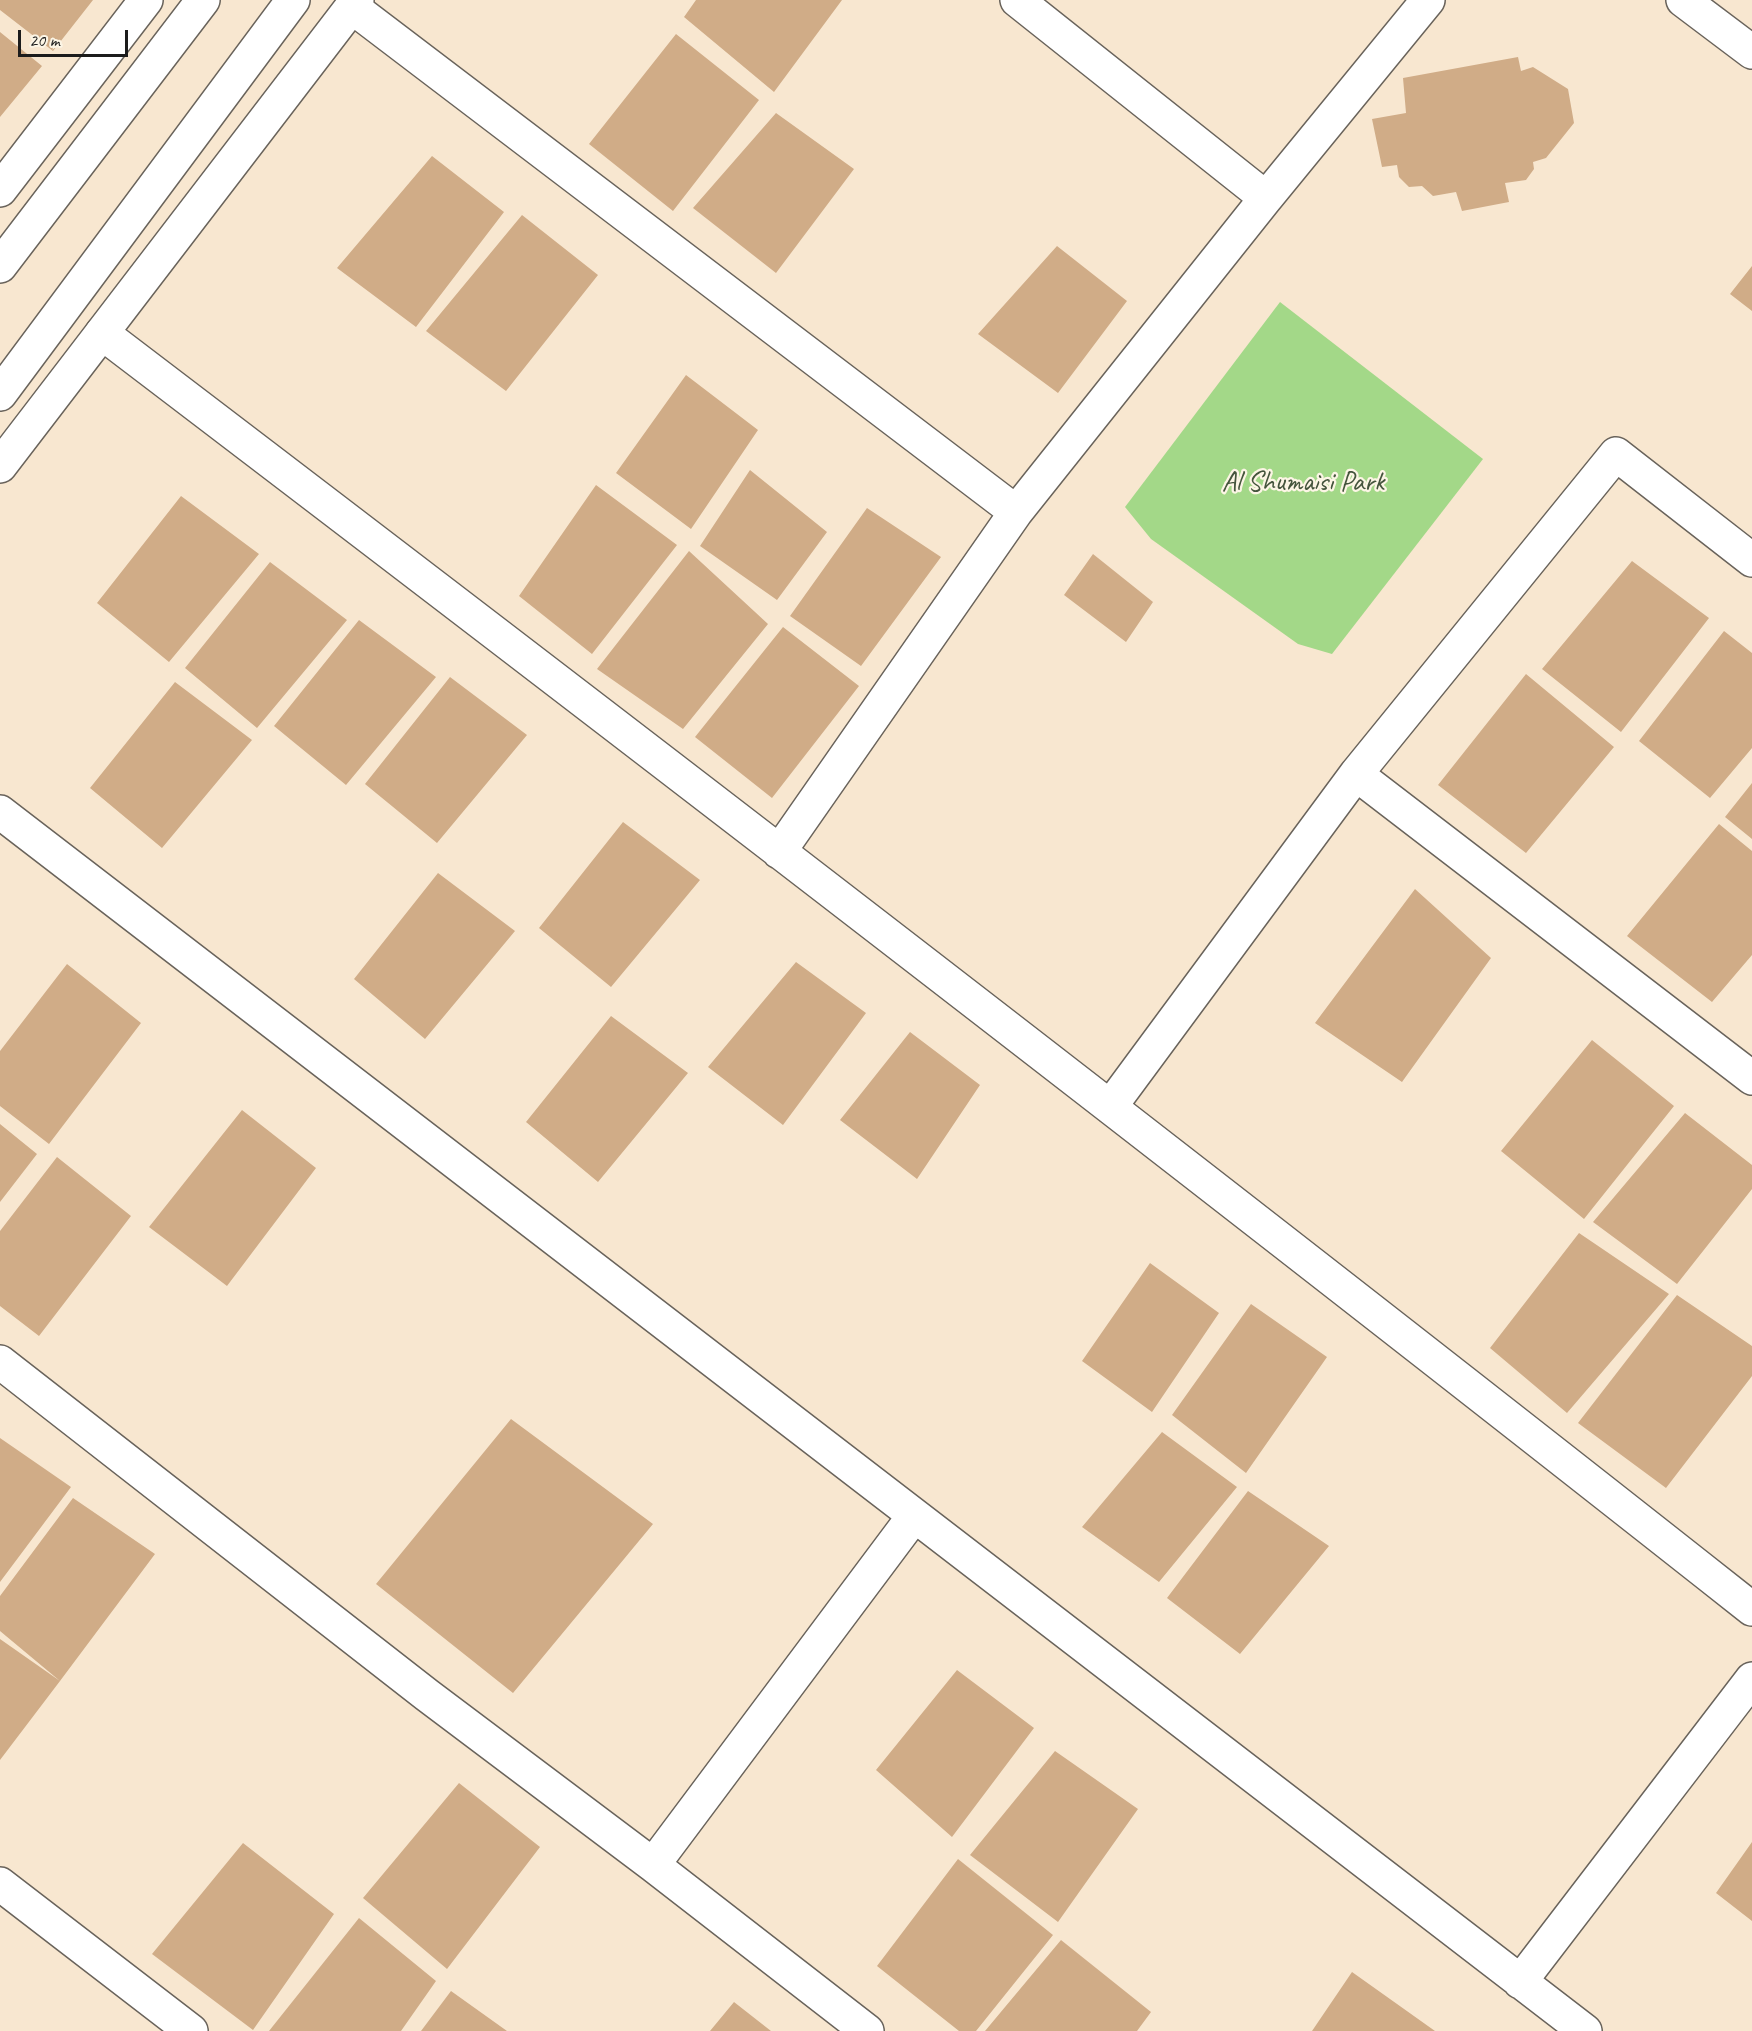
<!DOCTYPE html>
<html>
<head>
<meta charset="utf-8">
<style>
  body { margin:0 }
  #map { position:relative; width:1752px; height:2031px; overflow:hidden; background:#f8e7d0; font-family:Caveat,sans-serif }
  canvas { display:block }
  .scale { position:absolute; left:18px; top:30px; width:110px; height:27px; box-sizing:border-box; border:3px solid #1c1c1c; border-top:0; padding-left:8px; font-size:18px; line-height:21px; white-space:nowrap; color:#1c1c1c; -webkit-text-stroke:4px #fcf5e5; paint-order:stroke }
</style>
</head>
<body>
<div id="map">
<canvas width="1752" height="2031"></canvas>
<div class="scale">20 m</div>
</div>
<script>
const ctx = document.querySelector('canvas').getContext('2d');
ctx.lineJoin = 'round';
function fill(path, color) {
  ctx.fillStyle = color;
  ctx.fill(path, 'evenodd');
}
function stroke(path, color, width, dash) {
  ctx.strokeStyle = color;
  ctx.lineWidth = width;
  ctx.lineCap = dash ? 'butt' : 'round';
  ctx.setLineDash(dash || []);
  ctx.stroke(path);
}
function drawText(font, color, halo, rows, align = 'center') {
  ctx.font = font + ' Caveat,sans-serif';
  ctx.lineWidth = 4.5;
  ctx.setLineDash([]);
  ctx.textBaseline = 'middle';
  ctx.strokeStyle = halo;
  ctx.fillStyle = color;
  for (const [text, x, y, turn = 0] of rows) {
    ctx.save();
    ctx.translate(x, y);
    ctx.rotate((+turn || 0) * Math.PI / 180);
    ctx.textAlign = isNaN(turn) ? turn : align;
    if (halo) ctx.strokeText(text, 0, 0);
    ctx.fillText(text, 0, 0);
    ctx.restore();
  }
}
fill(new Path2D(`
  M1280,302L1483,459L1332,654L1298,644L1151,539L1125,507Z`), '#a3d888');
fill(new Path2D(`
  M0,0H93L53,51L0,10Z
  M696,0H842L774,92L684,17Z
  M0,32L42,66L0,117Z
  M676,34L759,100L673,211L589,144Z
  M1518,57L1521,71L1533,67L1568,89L1574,123L1546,158L1533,162L1534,169L1526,180L1505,183L1509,202L1462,211L1456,192L1433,196L1422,186L1409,187L1399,177L1397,165L1382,167L1372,119L1406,113L1403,78Z
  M776,113L854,169L776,273L693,208Z
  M432,156L504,212L416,327L337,268Z
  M522,215L598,275L506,391L426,331Z
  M1057,246L1127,301L1058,393L978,334Z
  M1752,266V311L1730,294Z
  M686,375L758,430L691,529L616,473Z
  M750,470L827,532L777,600L700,546Z
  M596,485L677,545L592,654L519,596Z
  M181,496L259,554L169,662L97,603Z
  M867,508L941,557L861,666L790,616Z
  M689,551L768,624L683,729L597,669Z
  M1093,554L1153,602L1126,642L1064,595Z
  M1632,561L1709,618L1621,732L1542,669Z
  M270,562L347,620L257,728L185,668Z
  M359,620L436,677L346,785L274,726Z
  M783,627L859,686L772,798L695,737Z
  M1724,631L1752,653V748L1710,798L1639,741Z
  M1526,674L1614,747L1526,853L1438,785Z
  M450,677L527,735L437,843L365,784Z
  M175,682L252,740L162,848L90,788Z
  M1752,783V839L1725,817Z
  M623,822L700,880L611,987L539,928Z
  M1719,824L1752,851V955L1712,1002L1627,936Z
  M438,873L515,931L425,1039L354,979Z
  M1415,889L1491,958L1402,1082L1315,1023Z
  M796,962L866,1013L783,1125L708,1067Z
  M67,964L141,1023L49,1144L0,1106V1051Z
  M611,1016L688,1073L598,1182L526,1122Z
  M910,1032L980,1085L917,1179L840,1120Z
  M1592,1040L1674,1106L1584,1219L1501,1151Z
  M242,1110L316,1168L227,1286L149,1227Z
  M1685,1113L1752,1165V1189L1677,1284L1593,1222Z
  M0,1124L37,1154L0,1202Z
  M57,1157L131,1216L39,1336L0,1306V1231Z
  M1579,1233L1669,1294L1567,1413L1490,1348Z
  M1150,1263L1219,1313L1152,1412L1082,1361Z
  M1677,1295L1752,1346V1376L1666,1488L1578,1423Z
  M1251,1304L1327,1357L1246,1473L1172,1415Z
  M511,1419L653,1524L513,1693L376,1584Z
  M1162,1432L1237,1487L1159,1582L1082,1527Z
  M0,1438L71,1487L0,1582Z
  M1248,1491L1329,1546L1240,1654L1167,1598Z
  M73,1498L155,1554L60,1681L0,1631V1596Z
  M0,1639L60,1681L0,1760Z
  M957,1670L1034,1728L952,1837L876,1770Z
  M1055,1751L1138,1809L1058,1922L970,1855Z
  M459,1783L540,1847L447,1969L363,1898Z
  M1752,1842V1921L1716,1893Z
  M243,1843L334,1914L253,2030L152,1954Z
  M958,1859L1053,1935L976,2031H959L877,1966Z
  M359,1918L436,1981L401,2031H269Z
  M1061,1940L1151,2012L1137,2031H985Z
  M1352,1972L1435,2031H1312Z
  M451,1991L507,2031H421Z
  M734,2002L771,2031H710Z`), '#d0ac87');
const minor = new Path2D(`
  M1017,0L1266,198L1428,0
  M1683,0L1752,52
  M352,7L1016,512L1266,198
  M102,333C655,754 1206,1178 1752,1609
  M1752,560L1616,454L1356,774L1752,1078
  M779,852L1016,512
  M1110,1107L1356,774
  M0,1362L427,1695L653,1865L867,2031
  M653,1865L914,1516
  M0,1884L191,2031`);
const major = new Path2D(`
  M0,190L146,0
  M0,266L203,0
  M0,394L293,0
  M0,466L357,0
  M0,812L1585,2031
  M1520,1982L1752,1679`);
stroke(minor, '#69635b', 36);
stroke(major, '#69635b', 36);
stroke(minor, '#fff', 33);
stroke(major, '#fff', 33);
drawText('28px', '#44543c', '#fcf5e5', [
  ["Al Shumaisi Park",1303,483]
]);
</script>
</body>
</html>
